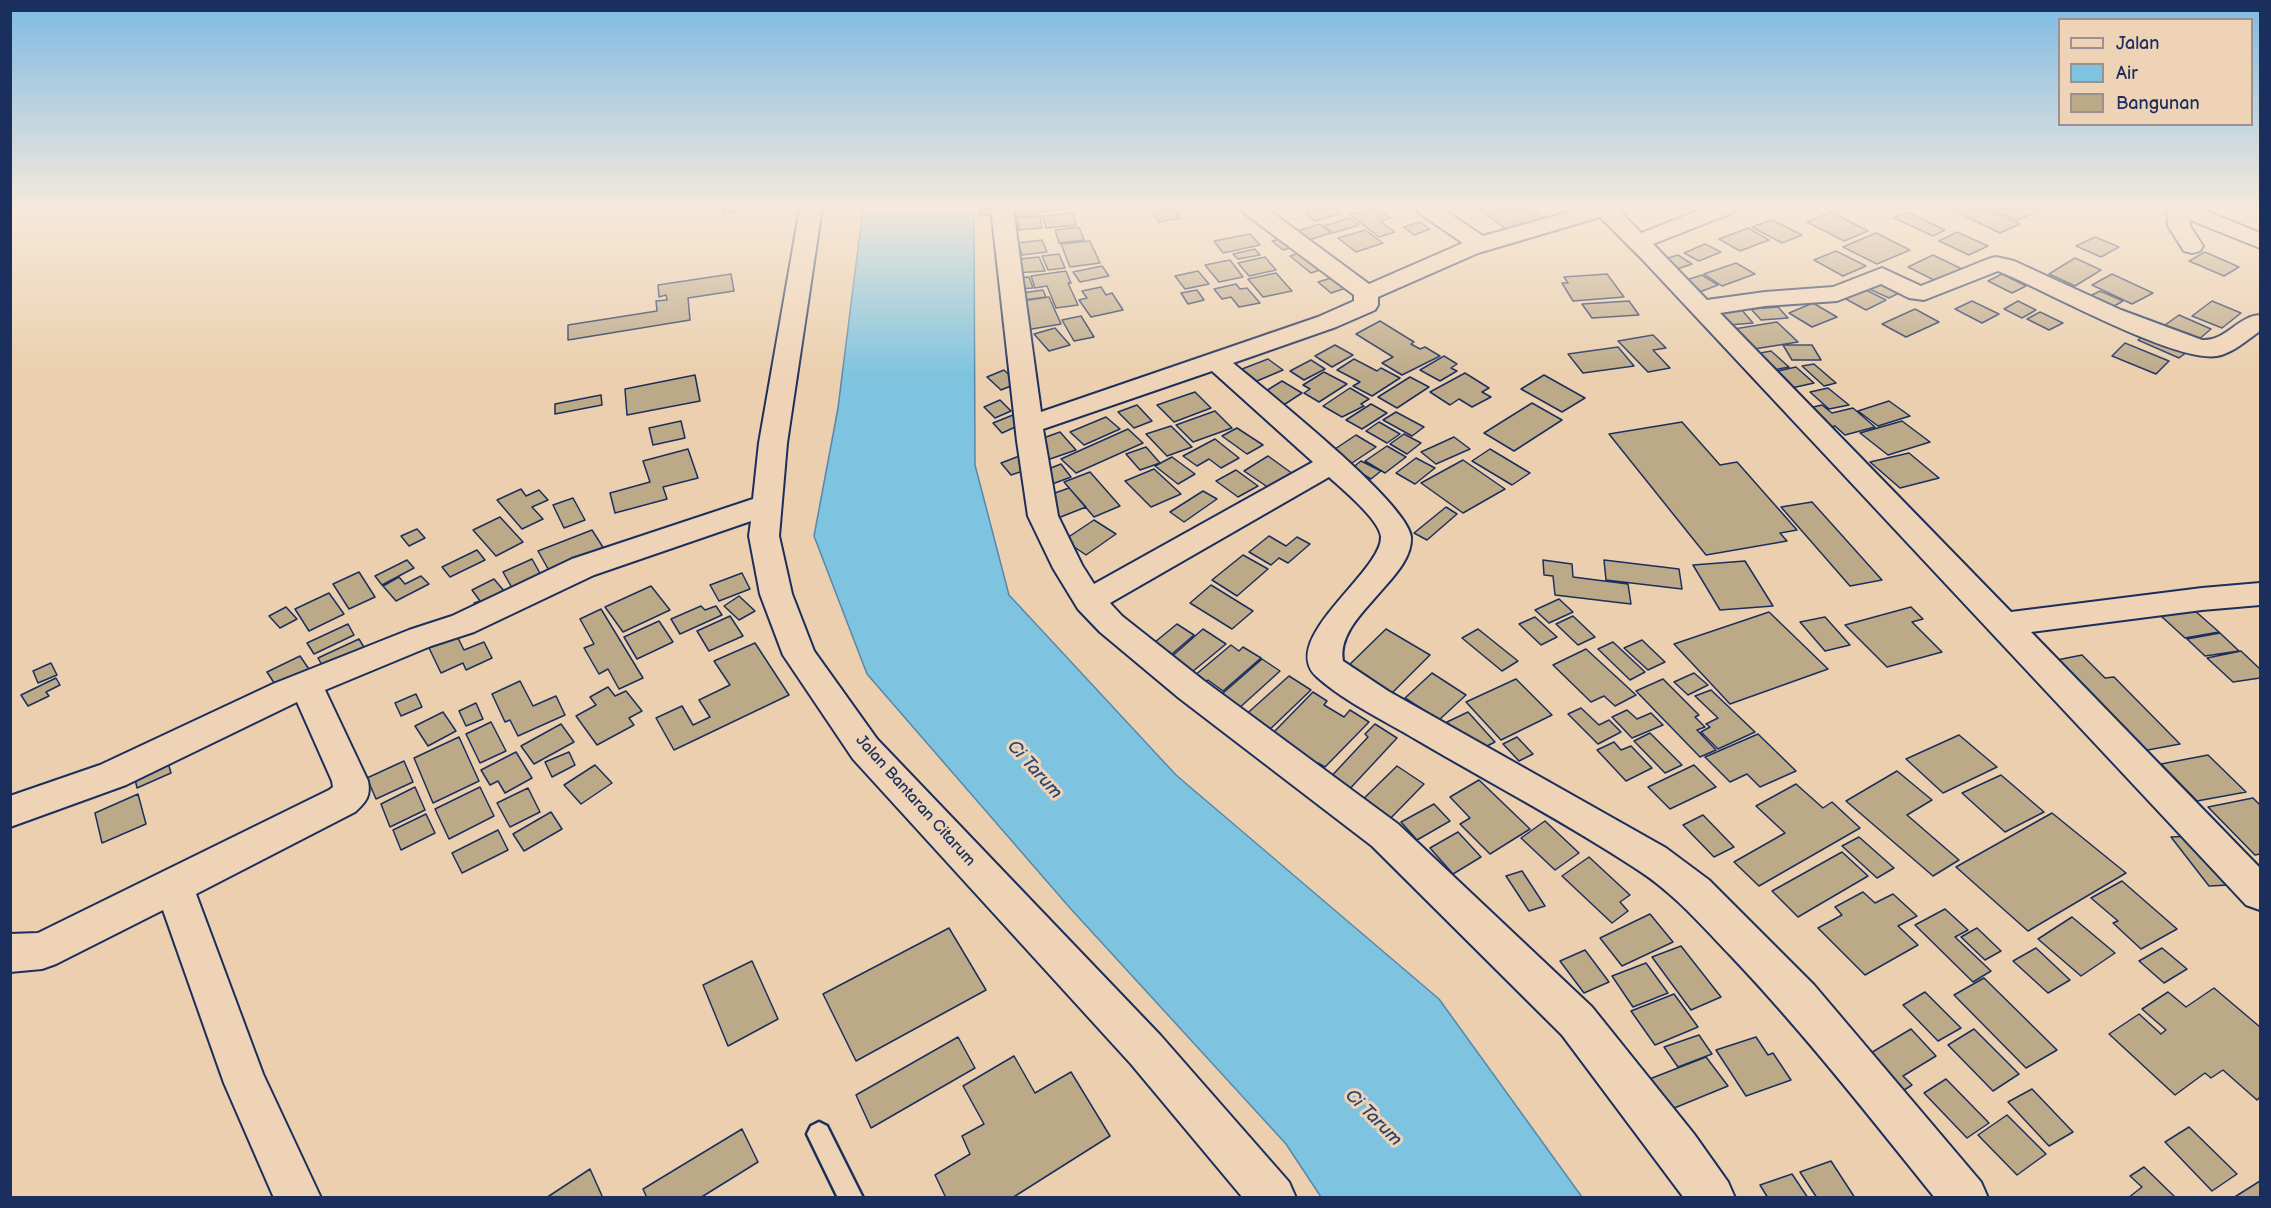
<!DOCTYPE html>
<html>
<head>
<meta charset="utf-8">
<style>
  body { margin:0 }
  #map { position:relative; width:2271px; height:1208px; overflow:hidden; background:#ebcfae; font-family:"Balsamiq Sans",sans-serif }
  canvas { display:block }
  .frame { position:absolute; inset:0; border:12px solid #1b2f5e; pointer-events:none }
  .legend { position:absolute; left:2058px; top:18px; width:195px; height:108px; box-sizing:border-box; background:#efd3b6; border:2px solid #9a9193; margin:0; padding:8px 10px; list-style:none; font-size:18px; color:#1b2f5e }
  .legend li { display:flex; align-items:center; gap:12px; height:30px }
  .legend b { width:30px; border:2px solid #9a9193 }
</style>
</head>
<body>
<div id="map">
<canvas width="2271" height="1208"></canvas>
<div class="frame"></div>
<ul class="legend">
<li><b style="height:8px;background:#efd3b6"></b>Jalan</li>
<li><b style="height:16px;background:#7ec3df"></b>Air</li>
<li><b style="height:16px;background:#bca988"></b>Bangunan</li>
</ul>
</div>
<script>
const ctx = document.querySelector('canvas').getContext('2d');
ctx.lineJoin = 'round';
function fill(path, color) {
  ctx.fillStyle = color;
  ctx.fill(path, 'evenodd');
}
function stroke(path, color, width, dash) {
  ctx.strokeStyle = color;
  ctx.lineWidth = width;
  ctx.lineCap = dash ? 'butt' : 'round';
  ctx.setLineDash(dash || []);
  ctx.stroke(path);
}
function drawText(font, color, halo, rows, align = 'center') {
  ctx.font = font + ' "Balsamiq Sans",sans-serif';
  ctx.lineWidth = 6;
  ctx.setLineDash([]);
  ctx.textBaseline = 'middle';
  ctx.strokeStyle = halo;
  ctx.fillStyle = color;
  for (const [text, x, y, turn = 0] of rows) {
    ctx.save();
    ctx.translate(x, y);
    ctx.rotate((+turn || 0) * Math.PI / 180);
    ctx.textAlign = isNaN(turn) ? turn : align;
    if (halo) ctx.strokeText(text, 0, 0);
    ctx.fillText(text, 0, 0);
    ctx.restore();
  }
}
const water = new Path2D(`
  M863,208H974L975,465L1009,595L1176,775L1439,999L1582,1197H1321L1286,1144L1070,908L867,674L814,536L838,408Z`);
fill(water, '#7ec3df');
stroke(water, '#5688ab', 1.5);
const building = new Path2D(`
  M723,208H763L723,213Z
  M980,208H1001V215H979Z
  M1009,208H1031L1032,214L1010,215Z
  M1036,208H1067V210L1037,212Z
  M1149,208H1183L1186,211L1177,213L1180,218L1159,222Z
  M1323,208H1335L1342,213L1315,221L1305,213Z
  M1377,208L1391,218L1380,221L1395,232L1379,237L1350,215Z
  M1488,208H1529L1544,218L1506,229L1480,210Z
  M1948,208H1985L2020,224L2000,233Z
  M2037,208L2042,210L2017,220L1992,209Z
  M1831,212L1868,231L1844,241L1807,222Z
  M1907,212L1945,230L1933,236L1894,218Z
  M1073,213L1076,225L1046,228L1043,216Z
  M1040,216L1042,228L1019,230L1017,217Z
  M1350,218L1359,225L1333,233L1324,226Z
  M1772,220L1802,235L1782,243L1752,227Z
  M1420,222L1430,229L1414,235L1404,227Z
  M1320,224L1331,233L1309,240L1297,231Z
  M1079,227L1084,240L1059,243L1055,230Z
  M1748,228L1769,240L1740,251L1719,239Z
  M1365,230L1383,243L1356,252L1338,238Z
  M1957,232L1988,246L1969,255L1939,241Z
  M1876,233L1910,250L1877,264L1843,247Z
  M1250,234L1260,245L1223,253L1214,241Z
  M1287,237L1297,246L1283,250L1272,241Z
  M2095,237L2119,247L2101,257L2076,246Z
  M1042,240L1047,252L1022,255L1018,243Z
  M1090,241L1100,263L1070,267L1061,244Z
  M1705,244L1721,252L1699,261L1684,253Z
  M1255,249L1260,255L1238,259L1233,254Z
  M1836,251L1866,266L1843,276L1814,260Z
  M1302,252L1323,269L1311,273L1290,256Z
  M2205,252L2239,267L2224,276L2189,261Z
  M1059,254L1065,268L1048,270L1042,256Z
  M1678,255L1692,264L1674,270L1661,260Z
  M1933,255L1962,269L1936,281L1908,267Z
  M1039,257L1045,271L1015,273L1010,260Z
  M1265,257L1276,270L1249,276L1238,263Z
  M2075,258L2101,270L2075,286L2049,274Z
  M1230,260L1243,277L1219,282L1205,265Z
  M1736,263L1755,274L1722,286L1704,274Z
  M1102,266L1109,276L1080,282L1073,272Z
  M1066,271L1071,283H1068L1078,305L1056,308L1047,286L1035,288L1031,276Z
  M1198,271L1209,284L1185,289L1175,276Z
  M1276,273L1292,291L1263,297L1248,279Z
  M731,274L734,291L688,298L690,320L568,340V325L657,311L656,301L667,300L666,295L659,297L658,285Z
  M1607,274L1624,297L1573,301L1562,283H1568L1564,277Z
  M2002,274L2026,286L2012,293L1988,281Z
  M2112,274L2153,293L2132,304L2092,285Z
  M1702,275L1718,285L1697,293L1680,282Z
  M1338,276L1352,286L1331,293L1318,282Z
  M1029,277L1033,288L1015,289L1012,278Z
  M1879,279L1903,291L1889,298L1865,287Z
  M1236,284L1240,289L1247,288L1260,303L1239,307L1231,297L1222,299L1214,289Z
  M1101,287L1106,295L1112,293L1123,310L1091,317L1079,300L1087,298L1082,291Z
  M1864,289L1886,300L1866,310L1844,298Z
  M1043,290L1046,297L1017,301L1015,294Z
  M1197,290L1204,300L1188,304L1181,293Z
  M2100,291L2123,301L2107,310L2084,299Z
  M1049,297L1061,324L1026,330L1015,302Z
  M1629,301L1639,315L1592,318L1582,304Z
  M1972,301L1999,314L1982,323L1955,309Z
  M2018,301L2036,310L2022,318L2004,309Z
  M2212,301L2241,313L2222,328L2192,316Z
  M1813,303L1837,317L1812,327L1789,313Z
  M1778,307L1788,318L1761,320L1751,309Z
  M1741,309L1753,323L1729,325L1717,311Z
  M1915,309L1939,322L1906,337L1882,324Z
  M2040,312L2063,323L2049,330L2027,319Z
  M2179,315L2211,329L2198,340L2165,325Z
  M1081,316L1094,337L1074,341L1062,320Z
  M1380,321L1414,342L1411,344L1420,349L1425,347L1440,356L1402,375L1382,363L1393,357L1356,334Z
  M1777,322L1798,342L1754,349L1734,329Z
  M1055,328L1070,345L1049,351L1034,334Z
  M2150,331L2191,349L2179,358L2138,340Z
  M1653,335L1666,348L1653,350L1670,368L1648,372L1618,341Z
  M2125,343L2169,361L2156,374L2112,356Z
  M1335,345L1353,355L1332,367L1315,356Z
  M1783,345H1812L1821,360H1792Z
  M1618,347L1634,366L1583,373L1568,354Z
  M1771,351L1789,367L1768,371L1750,355Z
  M1444,356L1457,364L1451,368L1457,371L1440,381L1420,370Z
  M1268,359L1283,370L1257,381L1242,369Z
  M1354,359L1377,371L1381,368L1400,378L1372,396L1353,386L1360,382L1337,370Z
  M1311,360L1325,369L1304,380L1290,371Z
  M1814,364L1836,383L1824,386L1802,366Z
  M1796,367L1814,383L1787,389L1769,373Z
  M1004,370L1018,383L1001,390L987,377Z
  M1324,372L1347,384L1319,402L1304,393L1310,389L1303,385Z
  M1465,373L1489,388L1482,392L1491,397L1472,407L1459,399L1450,405L1430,392Z
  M695,375L700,401L627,415L625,389Z
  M1544,375L1585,398L1562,412L1521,389Z
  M1410,377L1429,387L1397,408L1378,397Z
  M1282,381L1302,393L1282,406L1261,394Z
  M1350,388L1369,399L1361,404L1364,406L1342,417L1323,406Z
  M1828,388L1849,405L1829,409L1810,392Z
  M1195,392L1211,408L1174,422L1157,405Z
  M601,395L602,405L555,414V404Z
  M1000,400L1011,411L995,418L984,407Z
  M1889,401L1910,416L1878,426L1858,411Z
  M1532,403L1562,420L1514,451L1484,433Z
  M1371,404L1387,413L1362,429L1346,420Z
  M1137,405L1152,421L1134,428L1118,412Z
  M1822,405L1832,413L1853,408L1875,427L1845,435L1835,426L1823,429L1800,410Z
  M1215,411L1232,428L1193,442L1176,425Z
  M1396,412L1424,427L1412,436L1383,420Z
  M1013,415L1022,424L1002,433L993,423Z
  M1106,417L1120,429L1084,445L1070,432Z
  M681,421L685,438L653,445L649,428Z
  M1902,421L1930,442L1888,455L1860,433Z
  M1379,422L1400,434L1387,443L1366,431Z
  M1682,422L1720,465L1737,462L1797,530L1780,533L1787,541L1706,555L1609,434Z
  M1171,426L1192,447L1167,456L1146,434Z
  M1237,428L1263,445L1247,454L1222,436Z
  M1128,429L1143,443L1076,473L1061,459Z
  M1060,432L1076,450L1050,459L1035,441Z
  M1404,434L1421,443L1407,454L1390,444Z
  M1356,435L1376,447L1352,463L1332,451Z
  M1454,437L1470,449L1436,464L1421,452Z
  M1215,439L1239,458L1221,468L1209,459L1197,466L1183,456Z
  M1387,446L1406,457L1385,473L1365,461Z
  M1146,447L1160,463L1140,470L1126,454Z
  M688,449L698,478L663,487L667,499L615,513L610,493L650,482L643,461Z
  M1490,449L1530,473L1512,485L1472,461Z
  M1909,453L1939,478L1900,488L1870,462Z
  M1022,455L1032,468L1011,475L1001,463Z
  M1268,456L1293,474L1269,488L1244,471Z
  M1172,457L1195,474L1178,484L1155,466Z
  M1416,458L1435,468L1415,484L1396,473Z
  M1463,460L1505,489L1463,513L1421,483Z
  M1361,461L1381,471L1371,479L1352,468Z
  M1061,464L1071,477L1047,486L1038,473Z
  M1154,469L1181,494L1151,507L1125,481Z
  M1236,470L1258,486L1238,497L1216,481Z
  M1090,472L1120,506L1094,517L1064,482Z
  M1069,488L1086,507L1058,518L1041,498Z
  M521,489L526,496L539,490L548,500L532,507L543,519L522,529L497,500Z
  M1203,491L1217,499L1184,522L1170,512Z
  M573,498L585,520L564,528L553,505Z
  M1812,502L1882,580L1850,586L1781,507Z
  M1446,507L1457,514L1427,540L1414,533Z
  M500,517L523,542L496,556L473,530Z
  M1094,520L1116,534L1086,555L1064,540Z
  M417,529L425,538L409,546L401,536Z
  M592,530L606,552L551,574L538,551Z
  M1269,536L1286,546L1297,537L1310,544L1288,563L1279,558L1271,565L1249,552Z
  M477,550L485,560L450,577L442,567Z
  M1243,555L1268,569L1237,596L1212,580Z
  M532,559L541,575L516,595L503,572Z
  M407,560L414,568L382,585L375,576Z
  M1543,560L1572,564L1573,577L1628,584L1631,604L1555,595L1553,576L1544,575Z
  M1604,560L1679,569L1682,589L1606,580Z
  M1745,561L1773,606L1720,610L1693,565Z
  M359,572L375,597L349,609L333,584Z
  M742,573L750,589L719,601L710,585Z
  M421,576L429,584L396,601L383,586L399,577L405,584Z
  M494,579L510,598L482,613L474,603L480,601L472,590Z
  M1211,585L1253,611L1232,629L1190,603Z
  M651,586L670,610L623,632L605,607Z
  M329,593L344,614L309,631L295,609Z
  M739,596L755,611L739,620L724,606Z
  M1559,599L1573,612L1549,623L1535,610Z
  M701,606L705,610L716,606L722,615L680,634L671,619Z
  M286,607L297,619L280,628L269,616Z
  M1911,607L1923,619L1912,622L1942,652L1887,667L1845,625Z
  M601,609L643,678L619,689L608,669L599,674L584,648L594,644L580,619Z
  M2194,610L2219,632L2185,638L2161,616Z
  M1769,612L1828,669L1730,704L1674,644Z
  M730,616L743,636L709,651L697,631Z
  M1573,616L1595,637L1578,645L1556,624Z
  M1535,617L1557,637L1541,645L1519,624Z
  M1825,617L1850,645L1825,651L1800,622Z
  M659,621L673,642L637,659L624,637Z
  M348,624L354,635L314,654L307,643Z
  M1177,624L1194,635L1172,654L1155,642Z
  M1203,629L1226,644L1192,672L1170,658Z
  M1386,629L1430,655L1389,696L1345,669Z
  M1478,629L1518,661L1502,671L1462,638Z
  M2220,633L2239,651L2205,656L2187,639Z
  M457,636L464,650L484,642L492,658L466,670L463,663L441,673L429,648Z
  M359,639L368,654L327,674L318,658Z
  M1642,640L1665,662L1648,670L1624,648Z
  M1613,642L1645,672L1630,680L1598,649Z
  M755,643L789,695L674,750L656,718L682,706L693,725L710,717L699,700L730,685L714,661Z
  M1231,645L1239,651L1243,647L1261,658L1223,691L1208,680L1199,688L1188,681Z
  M1586,649L1636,695L1615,706L1604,696L1591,702L1553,665Z
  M2241,651L2260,669V678L2233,682L2207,658Z
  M2082,655L2105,678L2114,677L2180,744L2137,752L2057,660Z
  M300,656L313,675L280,692L267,672Z
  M1262,659L1280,671L1237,710L1215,700Z
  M51,663L57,675L38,683L33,671Z
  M1432,673L1466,695L1439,720L1405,698Z
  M1694,673L1708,685L1688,695L1674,682Z
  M1289,676L1311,690L1265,734L1242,718Z
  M56,678L60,685L46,692L49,696L28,706L21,695Z
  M1516,679L1552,715L1501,740L1466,702Z
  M1663,679L1699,715L1695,717L1705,727L1697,730L1716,750L1700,757L1636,691Z
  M520,681L533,706L556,696L565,715L518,736L510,720L505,722L492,694Z
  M608,687L615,696L626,691L642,711L629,718L634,725L597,745L576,716L596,705L590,697Z
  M1711,690L1755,732L1718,749L1701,732L1710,727L1706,724L1718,718L1695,696Z
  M1313,692L1327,701L1324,705L1344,717L1350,710L1369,722L1325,767L1318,763L1314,767L1272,734Z
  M416,694L422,707L401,716L395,703Z
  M476,703L483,719L466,726L459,711Z
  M1581,708L1599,725L1609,720L1621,732L1598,744L1568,714Z
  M1627,710L1637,719L1651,713L1663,725L1632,738L1612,717Z
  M443,712L456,731L428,746L415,726Z
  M1468,712L1495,742L1475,752L1447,722Z
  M491,722L506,751L480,763L466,734Z
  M561,724L574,742L534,764L521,746Z
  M1375,724L1397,738L1345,794L1326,782L1368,737L1365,734Z
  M1650,733L1682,765L1665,773L1634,741Z
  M1758,734L1796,771L1760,787L1747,774L1730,782L1705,757Z
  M1959,735L1997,767L1943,793L1906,759Z
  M459,737L479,781L433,803L414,758Z
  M1517,737L1533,754L1519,761L1503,744Z
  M1614,742L1621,750L1631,746L1652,768L1626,781L1597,750Z
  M516,752L532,778L505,793L498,781L490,785L481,770Z
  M569,752L575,765L552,777L545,762Z
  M2208,755L2246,792L2197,801L2161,764Z
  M166,756L171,773L137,788L133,770Z
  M404,761L413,782L376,799L367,778Z
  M595,765L612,783L581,804L564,785Z
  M1694,765L1716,787L1670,809L1648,787Z
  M1397,766L1424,784L1382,827L1354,808Z
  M1897,771L1932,800L1907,815L1959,860L1933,876L1846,801Z
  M2001,775L2044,812L2005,832L1962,793Z
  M1479,780L1530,829L1490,854L1460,824L1470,818L1450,797Z
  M1796,784L1823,808L1832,802L1860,828L1759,886L1734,862L1785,833L1756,806Z
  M415,787L425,810L390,827L381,804Z
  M480,787L494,816L449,839L435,809Z
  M528,788L540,812L510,827L497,803Z
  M138,794L146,824L102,843L95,813Z
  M2253,798L2260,805V854L2255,855L2208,807Z
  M1434,804L1450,821L1417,840L1401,822Z
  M551,812L562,829L524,851L513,834Z
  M2052,813L2126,873L2028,931L1956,867Z
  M426,814L435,833L401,850L393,830Z
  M1703,815L1734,847L1714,857L1683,825Z
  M1545,821L1579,853L1555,870L1521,838Z
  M498,830L508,850L462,873L452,853Z
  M1458,832L1481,857L1453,874L1430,848Z
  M2191,836L2229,885L2209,886L2171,837Z
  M1859,837L1894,868L1877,878L1842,846Z
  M1842,852L1868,876L1798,917L1772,891Z
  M1589,857L1630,895L1620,902L1628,911L1612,923L1562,876Z
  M1522,871L1545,906L1529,911L1506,876Z
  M2122,881L2177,929L2141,949L2113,923L2118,921L2091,898Z
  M1863,892L1875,903L1893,894L1917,916L1898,926L1918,945L1865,975L1818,928L1842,915L1835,907Z
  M1945,909L1968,930L1955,937L1991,971L1973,982L1915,925Z
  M1650,914L1673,942L1622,966L1600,938Z
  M2072,917L2115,953L2081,976L2038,939Z
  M949,928L986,990L856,1061L823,994Z
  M1977,928L2001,951L1985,960L1961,937Z
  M1681,946L1721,997L1691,1010L1652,957Z
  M2036,948L2070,980L2048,993L2013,961Z
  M2162,948L2187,969L2164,983L2139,961Z
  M1585,950L1609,982L1584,993L1560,961Z
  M752,961L778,1019L728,1046L703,985Z
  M1646,963L1668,993L1633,1007L1612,976Z
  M1984,978L2057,1050L2026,1068L1954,995Z
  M2214,988L2260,1027V1097L2257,1100L2223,1070L2211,1078L2205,1073L2175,1095L2109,1034L2139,1014L2161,1034L2166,1030L2142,1009L2168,992L2186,1007Z
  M1925,992L1961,1028L1938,1041L1903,1005Z
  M1674,994L1698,1027L1655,1045L1631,1011Z
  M1911,1029L1936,1056L1903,1076L1912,1085L1898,1094L1864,1057Z
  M1974,1029L2019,1074L1993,1091L1948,1045Z
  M1699,1035L1712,1054L1678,1067L1664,1047Z
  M958,1037L975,1068L871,1128L856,1095Z
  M1756,1037L1768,1055L1773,1053L1791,1080L1746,1096L1716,1050Z
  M1014,1056L1035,1093L1071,1072L1110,1136L1012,1198H946L935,1175L970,1154L962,1136L984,1124L963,1086Z
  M1706,1057L1728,1086L1667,1111L1647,1080Z
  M1946,1079L1989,1123L1967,1138L1924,1093Z
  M2032,1089L2073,1132L2049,1146L2008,1102Z
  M2007,1115L2046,1154L2017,1175L1978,1135Z
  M2189,1127L2237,1174L2212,1191L2165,1142Z
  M742,1129L758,1162L700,1198H647L643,1189Z
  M1831,1161L1855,1198H1817L1800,1172Z
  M2144,1167L2176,1198H2128L2142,1187L2130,1176Z
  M590,1169L603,1198H546Z
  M1792,1174L1808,1198H1768L1760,1185Z
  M2260,1181V1198H2233Z`);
fill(building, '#bca988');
stroke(building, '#1b2f5e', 1.5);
const lane = new Path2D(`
  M819,1122L827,1126L863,1198H838L807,1134L811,1126Z`);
const street = new Path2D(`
  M800,208H822L787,443L779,536L792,594L814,651L877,739L1161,1036L1289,1182L1296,1198H1243L1131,1064L853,759L783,655L760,594L749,536L751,521L594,575L474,632L431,646L325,690L368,781C371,796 366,802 355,812L196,894L263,1074L321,1198H274L224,1083L163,910L56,964L42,969L10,972V934L38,933L329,790L333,787L332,781L297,702L126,785L10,827V796L100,765L273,684L409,630L452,616L572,559L753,499L759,443Z
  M991,208H1013L1041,412L1318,317L1354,301V295L1244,213L1241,208H1266L1369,284L1463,243L1419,213L1416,208H1441L1483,236L1583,208H1617L1641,233L1705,208H1735L1732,213L1653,244L1707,300L1765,292L1833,287L1882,268L1921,286L1988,259L1996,257L2014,261L2121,310L2202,340C2225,342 2238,316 2260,315V331C2247,340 2233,353 2217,356C2175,363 2043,289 1998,271L1924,300L1909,298L1881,284L1837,301L1765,306L1720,313L2011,612L2202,588L2260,583V605L2202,610L2031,632L2260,868V910L2246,905L1642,259L1600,217L1478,253L1378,297V305L1375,310L1336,327L1233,363C1265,390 1408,503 1411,537C1412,558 1394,576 1381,591C1365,610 1338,634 1343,661L1388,691L1666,848L1709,880L1814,985L1981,1182L1988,1198H1935C1869,1116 1804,1033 1732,957C1702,926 1674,893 1638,870C1567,823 1490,783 1417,740C1385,721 1345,702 1317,677C1276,640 1382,572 1381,537C1380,520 1342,489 1329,477L1110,603L1122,616L1203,680L1398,824L1592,1007L1694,1134L1728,1182L1735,1198H1684L1562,1035L1372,846L1179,698L1100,632L1078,609L1053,568L1028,516L1017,441ZM1212,371L1313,462L1094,584L1082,565L1058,516L1043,429Z
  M2167,208H2199L2260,233V248L2190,220V226L2203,246L2200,251L2192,253L2184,251L2168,226Z`);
stroke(lane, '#1b2f5e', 5);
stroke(street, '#1b2f5e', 4);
fill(lane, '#efd3b6');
fill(street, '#efd3b6');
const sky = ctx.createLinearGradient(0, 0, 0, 377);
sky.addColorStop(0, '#7dbae4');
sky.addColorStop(0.55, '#f6e9db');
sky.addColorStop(1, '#f6e9db00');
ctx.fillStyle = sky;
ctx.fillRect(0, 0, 2271, 377);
drawText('16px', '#1b2f5e', '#efd3b6', [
  ["Jalan Bantaran Citarum",915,801,48]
]);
drawText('italic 18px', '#2a4571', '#efd3b6', [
  ["Ci Tarum",1034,770,48],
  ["Ci Tarum",1373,1118,45]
]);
</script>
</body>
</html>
